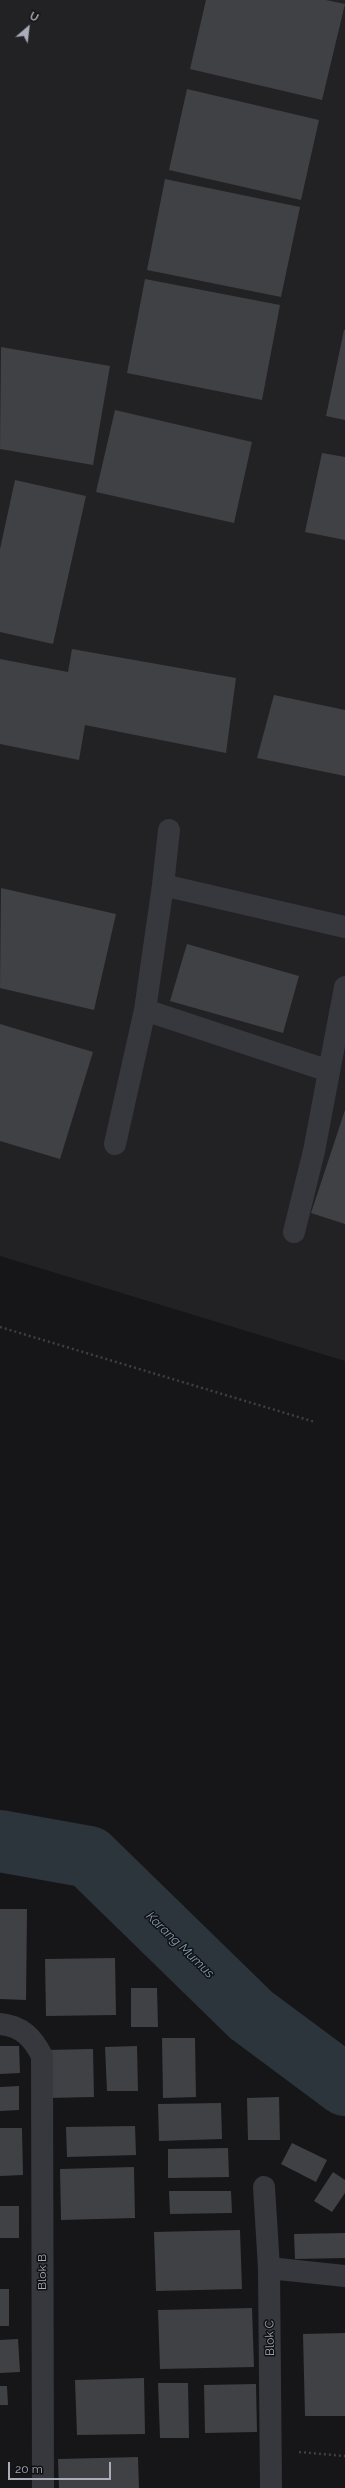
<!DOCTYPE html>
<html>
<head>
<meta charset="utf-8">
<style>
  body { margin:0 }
  #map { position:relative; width:345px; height:2488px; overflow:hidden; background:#161618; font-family:Raleway,sans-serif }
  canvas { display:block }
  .north { position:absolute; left:8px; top:8px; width:40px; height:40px; -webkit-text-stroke:3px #111113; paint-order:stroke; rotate:28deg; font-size:11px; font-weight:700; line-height:16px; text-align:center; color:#a8adb8 }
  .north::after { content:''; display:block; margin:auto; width:14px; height:18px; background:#a8adb8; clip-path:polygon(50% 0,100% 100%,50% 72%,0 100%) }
  .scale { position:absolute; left:8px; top:2462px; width:103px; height:18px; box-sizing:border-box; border:2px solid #a8adb8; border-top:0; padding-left:5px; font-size:12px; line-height:14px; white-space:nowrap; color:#a8adb8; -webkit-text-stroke:3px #111113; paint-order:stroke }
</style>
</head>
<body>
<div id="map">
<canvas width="345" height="2488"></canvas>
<div class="north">U</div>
<div class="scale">20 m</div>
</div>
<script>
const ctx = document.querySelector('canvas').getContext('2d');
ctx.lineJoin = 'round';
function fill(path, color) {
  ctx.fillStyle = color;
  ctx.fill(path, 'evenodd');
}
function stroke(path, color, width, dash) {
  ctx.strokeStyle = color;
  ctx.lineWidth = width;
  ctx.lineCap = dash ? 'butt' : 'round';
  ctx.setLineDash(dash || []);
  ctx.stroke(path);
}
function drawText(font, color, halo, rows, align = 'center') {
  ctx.font = font + ' Raleway,sans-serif';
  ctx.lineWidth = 3;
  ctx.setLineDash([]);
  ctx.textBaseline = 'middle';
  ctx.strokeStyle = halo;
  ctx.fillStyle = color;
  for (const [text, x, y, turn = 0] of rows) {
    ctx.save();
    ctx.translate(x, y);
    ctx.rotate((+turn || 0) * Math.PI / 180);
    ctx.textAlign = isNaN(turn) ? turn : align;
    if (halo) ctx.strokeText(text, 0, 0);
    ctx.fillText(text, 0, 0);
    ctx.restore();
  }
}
fill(new Path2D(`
  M0,0H345V1361L0,1256Z`), '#222225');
stroke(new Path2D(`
  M0,1841L89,1857L251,2015L345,2085`), '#2c353c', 62);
fill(new Path2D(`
  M206,0H326L345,4L322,100L190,69Z
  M187,89L319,120L301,200L169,170Z
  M165,179L300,207L281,297L147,270Z
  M145,279L280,305L262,400L127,373Z
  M344,330H345V420L326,416Z
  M1,347L110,366L93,465L0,449Z
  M115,410L252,442L234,523L96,492Z
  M322,453L345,457V540L305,532Z
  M15,480L86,496L53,644L0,632V549Z
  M72,649L236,678L226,753L85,725L79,760L0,744V659L68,672Z
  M274,695L345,710V776L257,758Z
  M1,888L116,914L94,1010L0,988Z
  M187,944L299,976L283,1033L170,1001Z
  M0,1024L93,1052L60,1159L0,1141Z
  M345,1110V1224L311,1213Z
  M0,1909H27L26,2000L0,1999Z
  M115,1958L116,2015L46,2016L45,1959Z
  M131,1988H157L158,2027H131Z
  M162,2038H195L196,2097L163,2098Z
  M0,2046H19L20,2073L0,2074Z
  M137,2046L138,2091H107L105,2047Z
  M93,2049L94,2097L46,2098L45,2050Z
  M19,2086V2110L0,2111V2087Z
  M279,2097L280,2140H248L247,2098Z
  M221,2103L222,2139L159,2141L158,2104Z
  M135,2126L136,2155L67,2157L66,2127Z
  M0,2128H22L23,2175L0,2176Z
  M292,2143L327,2160L316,2182L281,2164Z
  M228,2148L229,2177L168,2178V2149Z
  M134,2167L135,2218L61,2220L60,2169Z
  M333,2172L345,2180V2193L332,2212L314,2201Z
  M169,2191H231L232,2213L170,2214Z
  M0,2206H19V2238H0Z
  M240,2230L242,2289L156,2291L154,2232Z
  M345,2233V2258L295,2259L294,2234Z
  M0,2289H9V2326H0Z
  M252,2308L254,2367L160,2369L158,2310Z
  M345,2333V2416H305L303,2334Z
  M18,2339L20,2372L0,2373V2340Z
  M144,2378L145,2434L77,2435L75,2380Z
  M158,2383H188L189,2438H160Z
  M256,2384L257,2432L205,2433L204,2385Z
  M0,2386H7L8,2405H0Z
  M138,2457L139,2488H59L58,2459Z`), '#404145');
stroke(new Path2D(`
  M0,1327L315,1422
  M299,2452L345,2456`), '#3d3f44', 2.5, [2, 3]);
stroke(new Path2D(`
  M169,830L163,885L345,927
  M145,1010L329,1071
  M115,1144L145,1010L163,885
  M294,1232L314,1151L345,987
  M0,2024C22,2026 33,2038 42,2056L43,2488
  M264,2187L269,2268L271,2488
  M269,2268L345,2276`), '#37383d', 22);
drawText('12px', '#a8adb8', '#111113', [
  ["Blok B",42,2272,-90],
  ["Blok C",270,2338,-91]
]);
drawText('italic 13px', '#7f9bb3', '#111113', [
  ["Karang Mumus",180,1945,44]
]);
</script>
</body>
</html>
